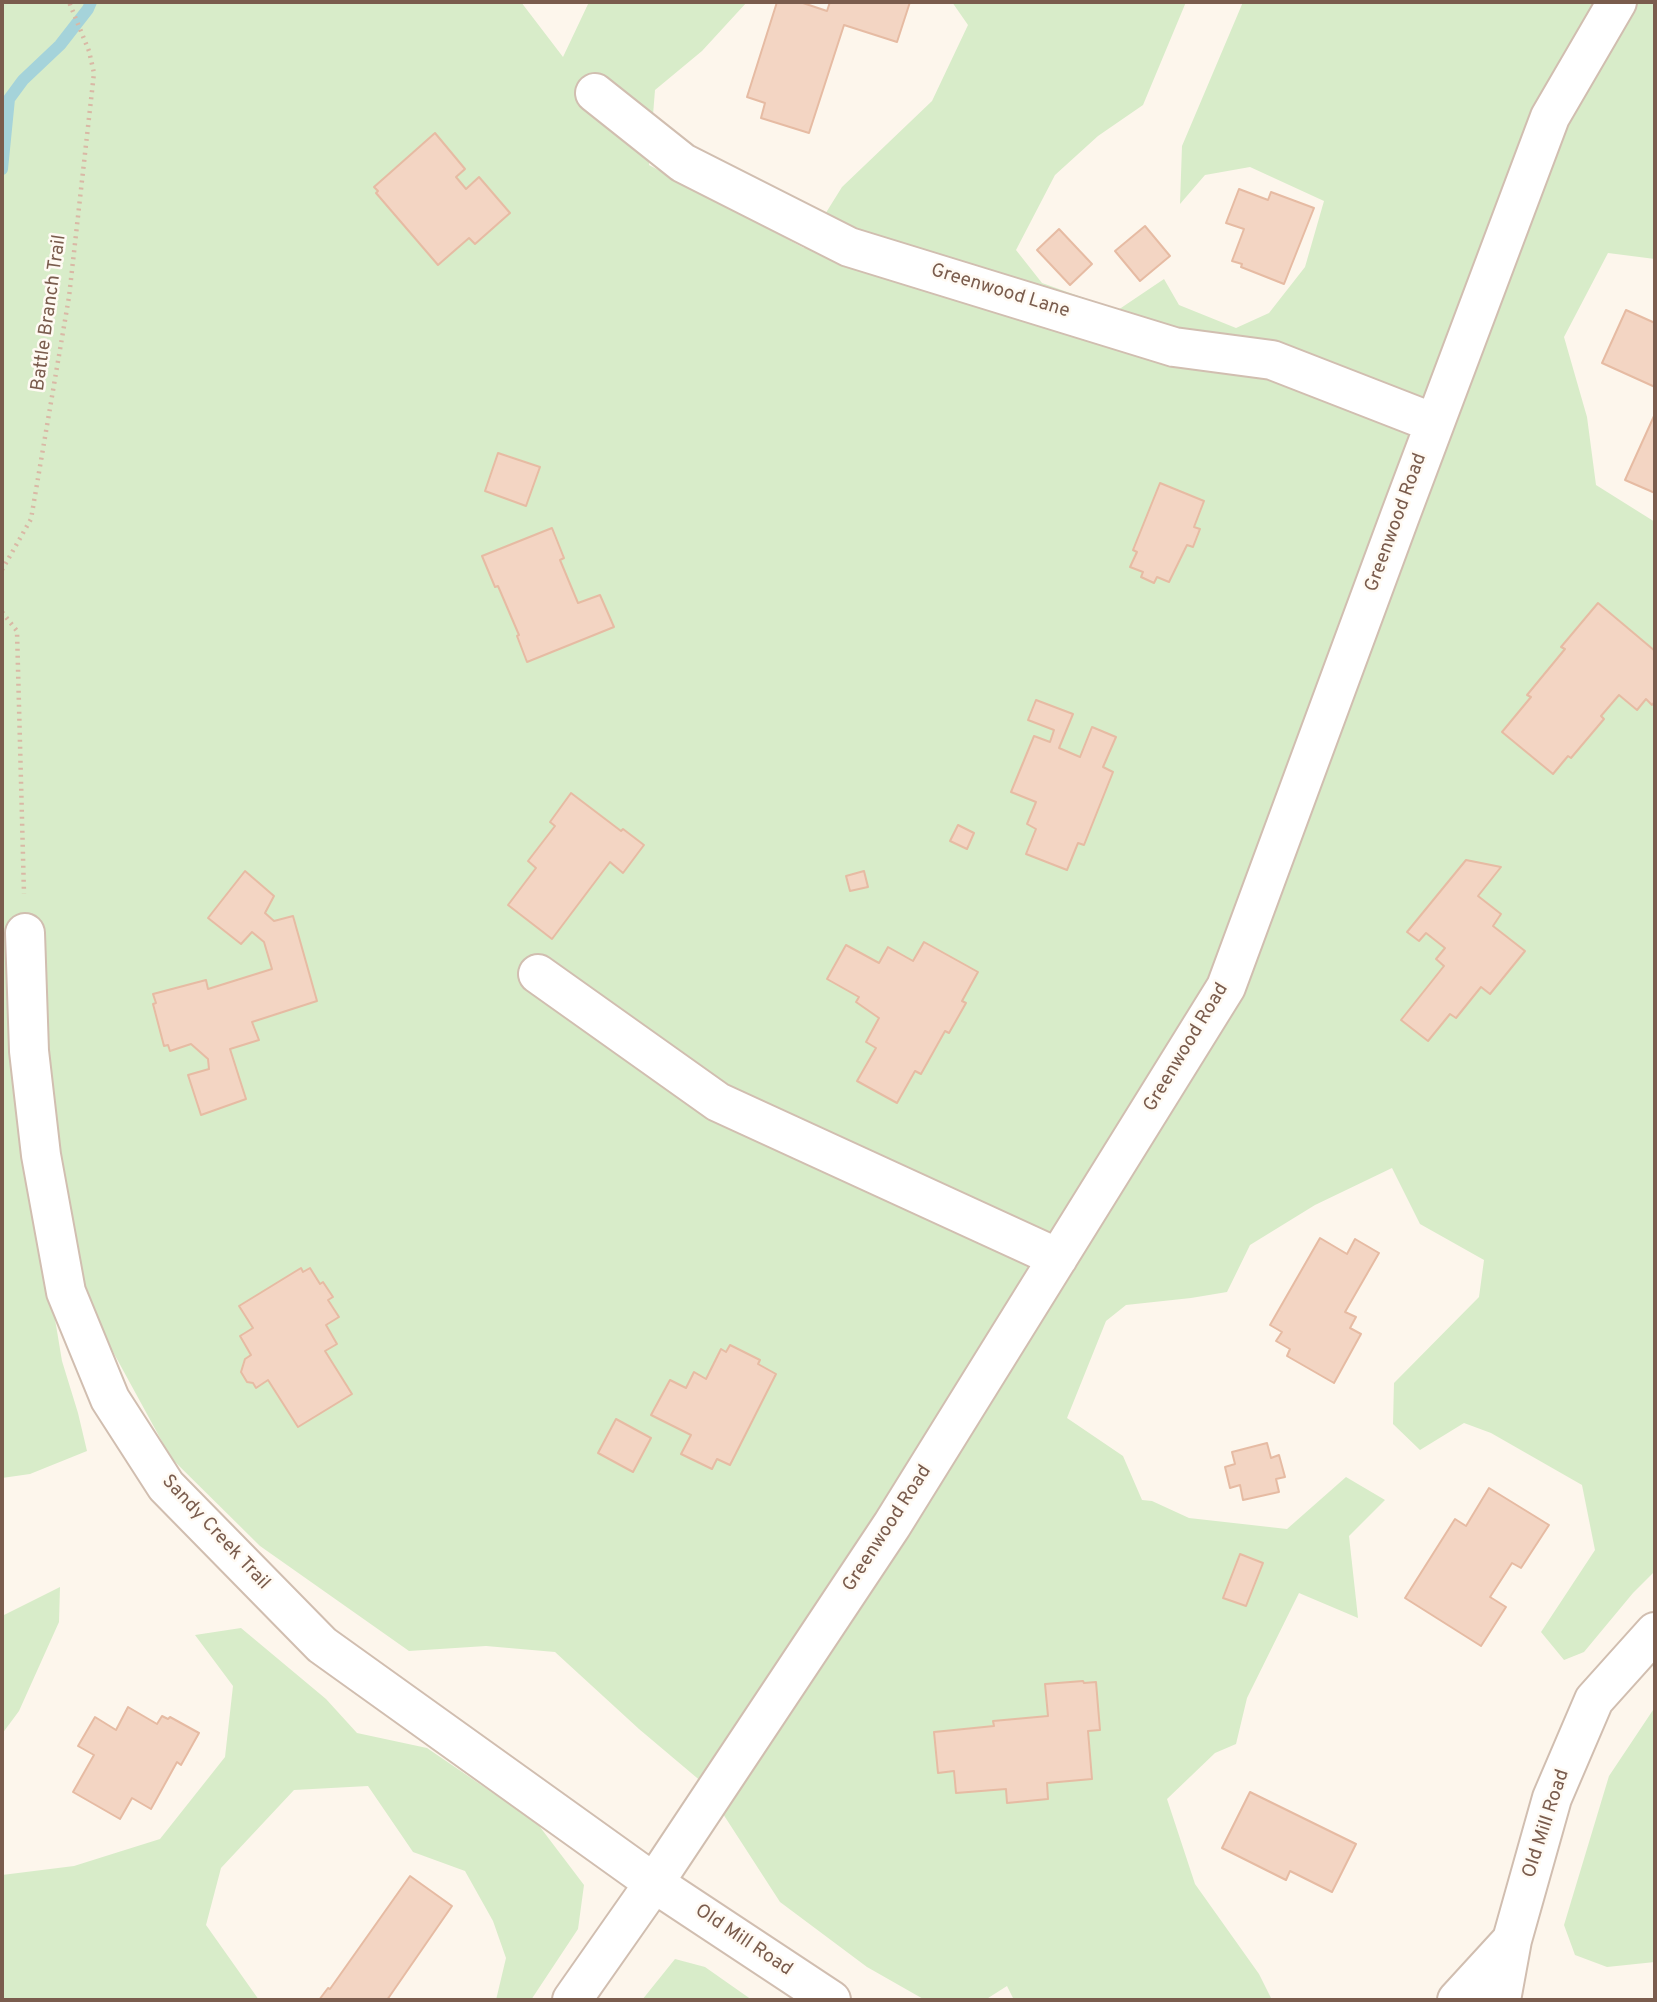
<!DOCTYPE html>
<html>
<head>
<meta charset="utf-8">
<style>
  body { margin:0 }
  #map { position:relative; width:1657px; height:2002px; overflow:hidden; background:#fdf6ec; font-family:Overpass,sans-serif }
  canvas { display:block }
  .frame { position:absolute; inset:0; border:4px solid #7a5c4d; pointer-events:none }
</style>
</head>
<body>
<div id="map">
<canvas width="1657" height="2002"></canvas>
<div class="frame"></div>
</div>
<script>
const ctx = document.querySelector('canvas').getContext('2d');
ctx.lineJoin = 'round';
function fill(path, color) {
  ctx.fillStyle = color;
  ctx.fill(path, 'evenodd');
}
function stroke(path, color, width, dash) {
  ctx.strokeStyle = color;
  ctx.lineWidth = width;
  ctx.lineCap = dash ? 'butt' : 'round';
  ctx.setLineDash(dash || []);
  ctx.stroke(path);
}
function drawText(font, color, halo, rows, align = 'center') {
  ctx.font = font + ' Overpass,sans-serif';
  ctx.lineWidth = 5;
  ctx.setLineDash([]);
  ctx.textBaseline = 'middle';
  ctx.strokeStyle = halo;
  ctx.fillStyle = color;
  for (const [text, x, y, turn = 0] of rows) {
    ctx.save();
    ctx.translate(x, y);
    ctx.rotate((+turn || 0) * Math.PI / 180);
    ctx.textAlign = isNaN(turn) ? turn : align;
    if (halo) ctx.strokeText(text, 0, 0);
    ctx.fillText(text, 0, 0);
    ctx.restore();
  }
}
fill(new Path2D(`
  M2,2H521L563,57L589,2H747L702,51L655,90L649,165L804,248L842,187L932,101L968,25L952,2H1186L1143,105L1098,136L1055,175L1016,250L1042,283L1118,310L1164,279L1179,305L1236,328L1269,313L1305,267L1324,201L1250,167L1205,175L1180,204L1182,146L1243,2H1655V259L1608,253L1564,337L1587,417L1596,485L1655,522V1571L1633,1593L1584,1652L1564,1660L1541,1632L1595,1550L1582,1485L1491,1433L1464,1423L1420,1450L1393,1424L1394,1383L1479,1297L1484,1260L1420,1224L1392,1168L1315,1205L1250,1245L1227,1292L1191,1298L1126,1305L1106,1321L1067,1418L1123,1456L1142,1500L1152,1501L1189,1518L1287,1529L1346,1477L1385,1500L1349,1536L1358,1618L1299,1593L1247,1698L1236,1744L1215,1753L1167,1799L1195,1884L1259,1974L1272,2000H1014L1007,1986L985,2000H925L867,1967L780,1902L703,1783L639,1729L555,1652L486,1646L409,1651L260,1546L171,1458L100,1328L54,1313L62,1361L78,1413L87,1451L30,1474L2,1478Z
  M60,1587L59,1622L19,1711L2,1734V1616Z
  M241,1628L326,1699L357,1733L427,1748L537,1823L584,1885L578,1929L531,2000H496L506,1958L493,1921L465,1871L413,1852L368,1786L294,1790L221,1868L206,1925L259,2000H2V1875L74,1866L160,1839L225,1757L233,1686L195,1635Z
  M1655,1707V1962L1607,1967L1575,1955L1564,1925L1609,1776Z
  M675,1959L705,1967L752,2000H642Z`), '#d8ecc9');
stroke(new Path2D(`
  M2,169L9,99L23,80L60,45L88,9L91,2`), '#a5d3da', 12);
const building = new Path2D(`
  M777,2H800L827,11L830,2H910L897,42L844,25L809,133L761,118L765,103L747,97Z
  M435,133L465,169L456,177L466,189L479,177L510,213L475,244L469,238L438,265L376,193L378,191L374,187Z
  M1239,189L1268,200L1271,192L1314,208L1284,284L1241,267L1242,264L1232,261L1244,229L1226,223Z
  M1145,226L1170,256L1140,281L1115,251Z
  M1059,229L1092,264L1070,285L1037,250Z
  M1626,310L1655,323V387L1602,363Z
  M1654,416H1655V493L1625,480Z
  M498,453L540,467L526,506L485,491Z
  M1160,483L1204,501L1194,527L1200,529L1193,547L1187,545L1169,582L1157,577L1154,583L1141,577L1143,572L1130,567L1137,552L1133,550Z
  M552,528L564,558L560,560L578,603L600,595L614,627L527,662L517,636L519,635L498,586L495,587L482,556Z
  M1598,603L1655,651V701L1652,705L1646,699L1637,710L1619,695L1601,716L1604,719L1571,758L1568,756L1553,774L1502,732L1531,697L1527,695L1565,649L1561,647Z
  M1036,700L1073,714L1059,748L1080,757L1092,727L1116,737L1103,767L1113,772L1084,845L1078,843L1067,870L1026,854L1036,829L1027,824L1036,802L1011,792L1034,736L1050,742L1054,730L1028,720Z
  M571,793L621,831L623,829L644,845L623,873L610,862L552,939L508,905L536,868L528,861L555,826L550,822Z
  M958,825L974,833L967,849L950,841Z
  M1466,860L1501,867L1478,896L1501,914L1493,926L1525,951L1490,994L1481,987L1456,1018L1450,1014L1428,1041L1401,1020L1444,966L1436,959L1445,948L1426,933L1419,941L1407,932Z
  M245,871L274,896L265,913L274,921L293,916L317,1001L252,1022L259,1040L230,1049L246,1099L201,1115L188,1075L209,1069L208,1059L191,1044L170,1051L168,1045L164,1046L153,1004L156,1003L153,994L206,980L208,989L272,969L264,942L252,932L241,944L208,918Z
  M864,871L868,887L850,891L846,876Z
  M924,942L978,972L962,1001L966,1003L949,1033L945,1031L921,1074L915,1071L897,1103L857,1081L876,1048L866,1042L879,1018L856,1002L859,997L827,979L846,945L879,963L888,947L913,961Z
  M1320,1238L1347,1254L1355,1239L1379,1253L1345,1312L1356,1317L1350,1328L1361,1334L1334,1383L1287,1356L1290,1349L1276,1341L1282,1332L1270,1325Z
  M301,1268L303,1272L310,1268L320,1284L323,1282L333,1297L328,1300L339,1317L326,1325L337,1344L325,1351L352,1394L298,1427L268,1380L256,1388L253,1383L247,1382L241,1372L245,1359L251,1355L240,1336L253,1328L239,1306Z
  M730,1345L760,1360L758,1364L776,1374L730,1465L717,1459L712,1469L681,1454L691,1435L651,1415L670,1380L686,1388L694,1372L706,1379L721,1349L726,1352Z
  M616,1419L651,1438L633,1472L598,1453Z
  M1267,1443L1271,1458L1279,1455L1285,1477L1276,1479L1279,1492L1243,1500L1240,1485L1230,1488L1225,1467L1235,1464L1232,1452Z
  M1489,1488L1549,1525L1521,1568L1512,1563L1490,1597L1506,1607L1481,1646L1405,1598L1455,1519L1466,1526Z
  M1240,1554L1263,1563L1246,1606L1223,1598Z
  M1083,1681L1084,1683L1096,1682L1100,1730L1088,1731L1092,1779L1047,1783L1048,1799L1007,1803L1006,1789L956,1793L954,1771L938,1773L934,1732L994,1726L993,1721L1048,1716L1045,1684Z
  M128,1707L157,1724L162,1716L168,1719L170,1717L199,1733L181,1765L177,1762L151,1809L132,1798L120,1819L73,1792L94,1755L78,1746L95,1717L116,1730Z
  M1250,1792L1356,1844L1332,1892L1290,1871L1286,1880L1222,1848Z
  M410,1876L452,1906L387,2000H319L328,1988L330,1989Z`);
fill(building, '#f3d5c3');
stroke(building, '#e6bba3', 2);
const minor = new Path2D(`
  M595,93L683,163L849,247L1174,347L1272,360L1434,423
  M25,933L29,1051L41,1155L66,1292L110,1399L166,1486L322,1645L654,1883L831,2000
  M538,974L718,1102L1058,1258
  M572,2000L654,1883L892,1525L1226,987L1400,516L1550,117L1617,2
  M1457,2000L1512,1940
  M1501,2000L1512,1940L1552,1798L1594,1700L1655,1632`);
stroke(minor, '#d1beb0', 42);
stroke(new Path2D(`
  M2,570L31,519L69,297L94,73L89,51L69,2
  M2,612L17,631L24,894`), '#d9b8a5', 4.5, [2, 5]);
stroke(minor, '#fff', 38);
drawText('19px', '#7a5c4d', '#fffaf3', [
  ["Greenwood Lane",1000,292,17],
  ["Battle Branch Trail",50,313,-82],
  ["Greenwood Road",1397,523,-70],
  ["Greenwood Road",1187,1048,-59],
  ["Greenwood Road",888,1529,-57],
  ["Sandy Creek Trail",215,1533,47],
  ["Old Mill Road",1547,1824,-72],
  ["Old Mill Road",743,1941,34]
]);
</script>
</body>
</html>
